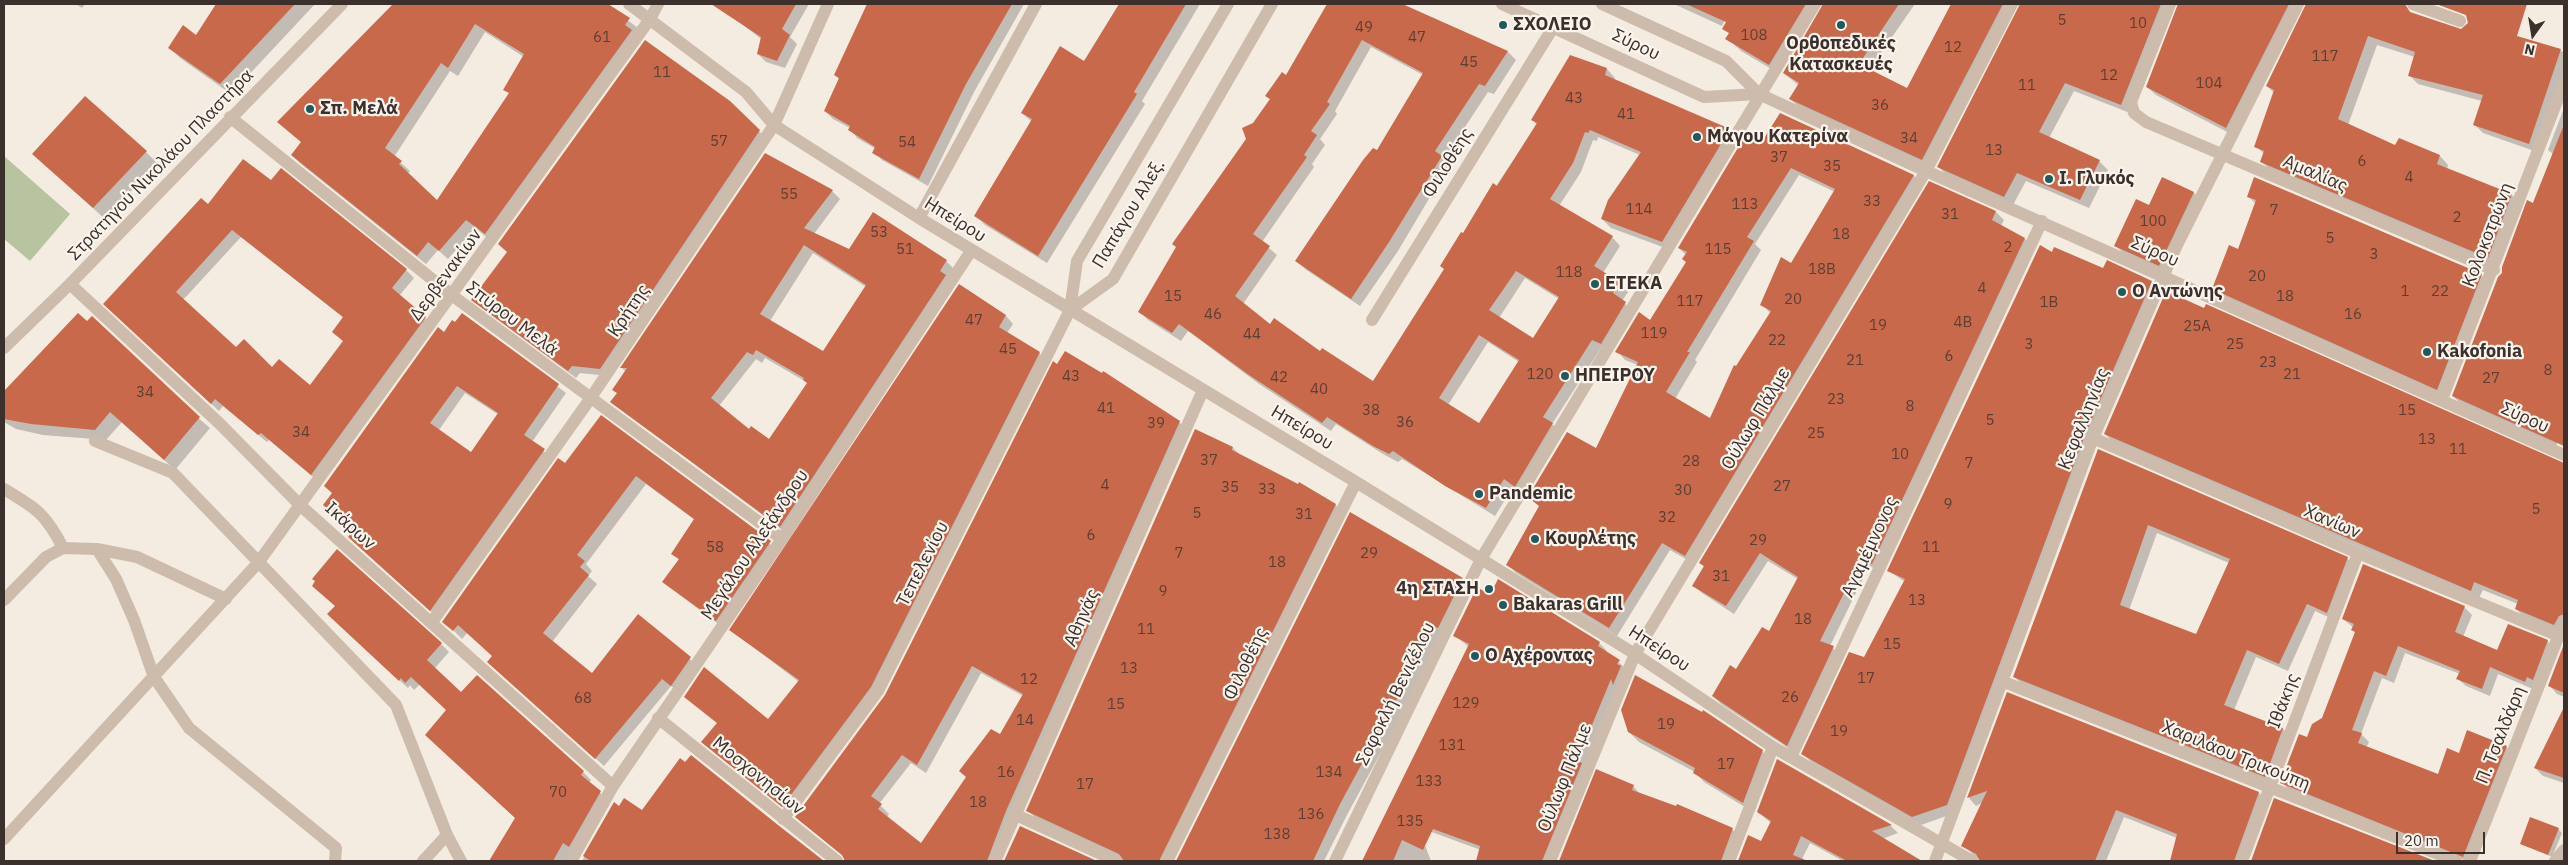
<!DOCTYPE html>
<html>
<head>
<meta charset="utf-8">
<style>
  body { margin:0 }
  #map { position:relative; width:2568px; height:865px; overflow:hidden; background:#f4ebe1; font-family:"IBM Plex Sans",sans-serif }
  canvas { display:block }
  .frame { position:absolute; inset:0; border:5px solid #3b302b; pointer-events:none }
  .north { position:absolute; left:2508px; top:10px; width:50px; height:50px; -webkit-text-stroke:4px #fbf5ee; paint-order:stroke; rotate:193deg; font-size:14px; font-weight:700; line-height:20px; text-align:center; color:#3b302b }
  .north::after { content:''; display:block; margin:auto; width:18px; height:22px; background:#3b302b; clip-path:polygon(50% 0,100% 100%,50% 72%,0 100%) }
  .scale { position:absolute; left:2396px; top:832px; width:89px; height:22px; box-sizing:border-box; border:2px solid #3b302b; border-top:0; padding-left:6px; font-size:15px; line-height:18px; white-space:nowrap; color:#3b302b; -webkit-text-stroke:4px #fbf5ee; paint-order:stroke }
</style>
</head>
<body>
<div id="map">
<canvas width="2568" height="865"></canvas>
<div class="frame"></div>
<div class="north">N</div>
<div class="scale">20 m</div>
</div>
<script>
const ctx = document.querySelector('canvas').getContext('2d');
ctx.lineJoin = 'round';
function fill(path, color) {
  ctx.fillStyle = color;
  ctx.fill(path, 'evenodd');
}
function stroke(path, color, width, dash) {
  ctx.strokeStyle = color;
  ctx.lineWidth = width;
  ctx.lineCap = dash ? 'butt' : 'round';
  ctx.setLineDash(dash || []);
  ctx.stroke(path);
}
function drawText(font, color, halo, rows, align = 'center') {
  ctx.font = font + ' "IBM Plex Sans",sans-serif';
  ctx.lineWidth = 4.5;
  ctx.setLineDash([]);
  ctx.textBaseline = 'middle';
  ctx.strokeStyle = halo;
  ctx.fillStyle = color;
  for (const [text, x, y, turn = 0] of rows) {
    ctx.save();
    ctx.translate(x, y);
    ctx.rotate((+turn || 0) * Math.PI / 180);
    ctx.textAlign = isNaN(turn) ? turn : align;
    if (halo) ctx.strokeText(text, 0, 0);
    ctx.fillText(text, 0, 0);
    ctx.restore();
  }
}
fill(new Path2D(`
  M4,156L70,214L30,261L4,239Z`), '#b8c4a0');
fill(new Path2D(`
  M76,4H85L82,8Z
  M218,4H315L231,94L180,58L170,48L197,37Z
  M394,4H606L638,28L494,243L475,228L448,259L438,250L426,264L301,164L292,155L302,143L279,122ZM485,32L524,57L505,89L510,94L437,202L408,174L410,171L394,157L450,71L458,76Z
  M742,4H809L790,37L797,44L785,68L766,62L758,54L761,39L733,17Z
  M869,4H1024L974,92L928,186L882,160L874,152L876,149L857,138L850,128L833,119L825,111L840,80L835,75Z
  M1120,4H1200L1142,101L1145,104L1047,263L985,225L976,216L1032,122L1022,113L1084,62Z
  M1328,4H1403L1508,52L1516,60L1494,94L1488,92L1444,159L1449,165L1398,251L1360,306L1305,269L1297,261L1378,152L1423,75L1371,47L1335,111L1337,114L1320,139L1325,145L1312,164L1314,167L1262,242L1277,255L1243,304L1270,326L1373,382L1445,270L1463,235L1537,125L1532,119L1571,56L1607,69L1615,78L1614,80L1729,130L1738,139L1671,250L1611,228L1602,219L1640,155L1598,137L1597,141L1593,140L1581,172L1559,206L1612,237L1620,246L1603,273L1628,292L1622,301L1634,312L1601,348L1552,424L1561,433L1524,495L1513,487L1495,516L1402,459L1398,462L1383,454L1336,424L1331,431L1259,384L1188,331L1181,341L1148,320L1139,311L1271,100L1267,96L1287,77ZM1525,278L1559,299L1533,340L1499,318ZM1488,342L1519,362L1480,425L1448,405Z
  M1674,4H1732L1722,26Z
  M1754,4H1915L1869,70L1907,89L1953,4H2021L2013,9L1931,168L1799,107L1790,99L1798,85L1784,73L1824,4L1817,8L1778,73L1741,51L1732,42Z
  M2021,4H2178L2171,10L2130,113L2074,91L2049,138L2099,161L2108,170L2089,208L2026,181L2013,205L1947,176L1939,167Z
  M2178,4H2383L2470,37L2479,4H2511L2498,58L2527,40L2564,52V91L2540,153L2483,133L2474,124L2482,101L2418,84L2409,75L2415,57L2377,45L2348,125L2396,147L2399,139L2440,156L2448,165L2447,169L2512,195L2520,204L2496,266L2270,170L2261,161L2264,154L2256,146L2274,93L2267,86L2306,5H2303L2235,136L2156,95L2147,87Z
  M729,102L767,139L608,376L580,373L576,378L481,307Z
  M2564,108V330L2559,341L2564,343V433L2562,432L2556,446L2462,405L2453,396L2553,154L2548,150Z
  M1781,114L1914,176L1922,184L1693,563L1670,550L1617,636L1516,573L1508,565L1540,507L1529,497L1596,450L1638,365L1625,360L1617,351L1650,321L1687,262L1686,255L1679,248L1762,145ZM1799,175L1835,192L1792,265L1762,304L1770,313L1737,367L1711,420L1675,399L1697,362L1695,360L1761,250L1755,244Z
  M146,152L157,163L105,219L45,165Z
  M766,154L832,191L840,199L814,234L849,250L946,261L954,269L789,535L612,402L618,394L626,372L622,368ZM813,253L866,287L823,352L770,321ZM765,358L808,383L769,440L749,431L719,406L756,359L762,363Z
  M2162,179L2194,193L2202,201L2167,273L2123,253L2115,245L2149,207Z
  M272,182L406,270L414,278L399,296L433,325L319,482L269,440L267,442L223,406L219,411L112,311L208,206ZM241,237L344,318L334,332L344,342L311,387L236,349L183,300Z
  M1930,183L1996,212L2004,220L2001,226L2025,239L2033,247L1881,571L1869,566L1830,646L1841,655L1796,753L1721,704L1713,696L1769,633L1798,579L1768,561L1734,614L1702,593L1694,585L1705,568L1701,563Z
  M2248,196L2481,275L2489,282L2445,396L2221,296L2213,289L2239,250L2256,204Z
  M2053,253L2104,269L2107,262L2152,282L2160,290L2093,443L1955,813L1921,825L1811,762L1803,754L1864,659L1905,582L1889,571Z
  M960,286L1006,316L1013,324L1007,333L1039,353L1047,361L878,695L790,813L703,742L768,721L799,682L731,630Z
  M78,314L210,428L175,470L122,422L106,440L43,435L16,429L4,422V392Z
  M462,314L566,393L532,442L552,458L438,618L357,545L354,531L455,323ZM465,393L499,415L471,453L439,430Z
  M1058,365L1102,374L1104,372L1179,422L1188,431L998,861H846L844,857L796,817L886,695ZM981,673L1023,696L1001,736L922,844L887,817L889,814L879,804L911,763L926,773Z
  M601,417L779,551L725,629L663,582L679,560L673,553L695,520L646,484L586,564L592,571L588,576L597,584L552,642L593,675L638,616L699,667L681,694L671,686L604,766L498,671L494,656L467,633L462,639L453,630Z
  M2105,434L2541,478L2564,489V629L2562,633L2524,617L2516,609L2518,604L2483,590L2479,598L2113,442Z
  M1233,448L1241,456L1335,505L1344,513L1170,861H1125L1036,819L1028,810Z
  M2098,451L2347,558L2355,567L2335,620L2315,611L2288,671L2256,657L2234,710L2283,729L2291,737L2274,784L2022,685L2014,676ZM2157,533L2229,563L2196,636L2129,610Z
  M1351,514L1462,579L1470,588L1348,813L1324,861H1177Z
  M1490,597L1599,643L1607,651L1606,653L1627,669L1552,861H1511L1418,827L1431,861H1363L1469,647L1454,635Z
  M2464,607L2472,615L2463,637L2498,651L2547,641L2555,649L2533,689L2498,674L2490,696L2466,686L2458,679L2460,674L2405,653L2394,683L2382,678L2361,734L2369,742L2366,748L2439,775L2460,755L2506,747L2514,754L2467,861L2289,790L2282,782L2323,719L2356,633L2354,628L2343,619Z
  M337,623L441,644L449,652L434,669L462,694L583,772L591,780L589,783L608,800L574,861H495L493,858L516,818L448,710L420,684L414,690L410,685L408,688Z
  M2564,647V697L2557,694L2549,685Z
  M2008,694L2259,793L2267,801L2244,861H2172L2177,838L2124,817L2106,861H1980L1963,845L1982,803L1976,806L1969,798Z
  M2564,717V783L2543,776L2535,768L2558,737Z
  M1629,732L1762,751L1772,761L1753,812L1704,782L1695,772L1639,742Z
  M691,757L822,861H582L614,803L619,808L642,812Z
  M1778,761L1891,826L1898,833L1882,839L1918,861H1843L1810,843L1801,861H1738L1748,837L1761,842L1771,823L1758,812Z
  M1597,771L1633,786L1641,795L1732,829L1740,838L1732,861H1560Z
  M2275,799L2434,861H2252Z
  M1020,827L1094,861H1005Z
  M2558,829L2562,833L2552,857L2522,843Z`), '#0003');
fill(new Path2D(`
  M216,4H295L220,84L168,48L183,25L196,35Z
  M393,4H608L630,18L625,25L632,30L485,234L466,220L439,251L428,242L417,256L291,155L301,142L277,122ZM475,24L524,54L503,90L509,93L437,200L399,164L402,161L385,148L441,63L448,68Z
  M711,4H796L782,29L790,35L777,61L757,54L761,37Z
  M867,4H1012L966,84L919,179L872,153L875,147L848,130L850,126L824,111L839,78L834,75Z
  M1119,4H1186L1134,92L1137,94L1038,256L974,216L1032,119L1021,113L1060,46L1084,61Z
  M1327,4H1402L1508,51L1485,86L1479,84L1435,151L1442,156L1389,242L1351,299L1295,261L1363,160L1373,148L1377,150L1423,73L1362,40L1327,102L1330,104L1311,131L1317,135L1304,155L1307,157L1253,234L1270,246L1235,296L1270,324L1274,318L1320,351L1322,348L1373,381L1444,269L1440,266L1461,232L1463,233L1493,183L1497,186L1537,123L1531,120L1570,55L1607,68L1605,75L1730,129L1662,242L1601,219L1608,200L1641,152L1590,130L1588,133L1585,132L1573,163L1550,199L1613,236L1594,266L1620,282L1613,293L1626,302L1601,344L1592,340L1543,417L1553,423L1515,487L1504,479L1486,508L1445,486L1393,451L1389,454L1373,446L1327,417L1322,423L1249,375L1179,324L1172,333L1138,312L1176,247L1172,244L1246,139L1242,128L1253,123L1270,99L1265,96L1282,72L1286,75ZM1516,271L1559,297L1533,338L1489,310ZM1479,335L1519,360L1479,423L1439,398Z
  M1686,4H1806L1769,65L1725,39L1729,33L1722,29L1726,22Z
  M1823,4H1899L1859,64L1907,88L1951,4H2003L1922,160L1789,99L1799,83L1783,73Z
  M2020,4H2161L2121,105L2065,83L2039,132L2100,160L2080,200L2017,173L2004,197L1937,167Z
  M2178,4H2289L2226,128L2146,87Z
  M2306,4H2405L2410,12L2461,29L2468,23L2466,15L2436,4H2527L2517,36L2561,49L2529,144L2473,125L2483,95L2408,76L2415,52L2368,36L2338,119L2395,145L2399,138L2440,155L2437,164L2512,194L2488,258L2260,162L2264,151L2254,147L2274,90L2266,86Z
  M645,40L730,101L760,130L600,369L572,366L568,371L471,300L507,252L498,244Z
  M85,96L147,151L93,208L32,154Z
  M1780,113L1914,175L1685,556L1662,543L1609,628L1506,565L1539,506L1528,497L1567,432L1596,448L1638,362L1615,352L1639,312L1650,320L1686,262L1682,259L1687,252L1678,248L1745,136L1761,143ZM1791,168L1835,189L1791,263L1781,257L1760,305L1771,311L1736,366L1734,365L1710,418L1666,392L1690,352H1687L1754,241L1747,237Z
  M2563,127H2564V446L2452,396L2498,277L2502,273V267L2527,200L2533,203Z
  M765,153L833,190L804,228L849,249L873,212L947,260L940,271L946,275L780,527L610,402L617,393L612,390L627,368H620ZM804,245L866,285L823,351L760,314ZM756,350L804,378L803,380L807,383L769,439L751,426L749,429L711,398L747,352L753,355Z
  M243,159L271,180L281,168L407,269L392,288L426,317L311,475L261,433L258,435L215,399L211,404L103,304L201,198L208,204ZM232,230L343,317L332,332L343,341L310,385L279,359L272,367L244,339L236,347L176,292Z
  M2162,177L2194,192L2159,266L2114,246L2136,199L2149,205Z
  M2254,177L2482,274L2437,390L2212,289L2229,245L2238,249L2256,200L2247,197Z
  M1929,181L1996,211L1992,220L2025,238L1872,564L1861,559L1820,641L1834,646L1787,746L1712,696L1730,665L1736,669L1762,627L1769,631L1798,577L1760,553L1726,606L1692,586L1704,566L1699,563Z
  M2040,245L2052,252L2054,247L2103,268L2107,260L2152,281L2085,435L1947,805L1912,817L1801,754L1849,652L1864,657L1905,579L1887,571Z
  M959,284L1006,315L999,327L1040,352L871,687L782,807L701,742L717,723L684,697L704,667L768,719L799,680L729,630Z
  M2166,291L2204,308L2206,304L2564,463V614L2559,616L2554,625L2515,609L2518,600L2474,582L2471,591L2104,434Z
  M78,313L87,321L92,316L200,417L164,460L110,412L95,430L31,424L4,419V391Z
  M462,313L559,384L524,435L545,449L430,611L348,537L353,530L323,505L332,493L324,486L438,327L444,332L452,320L455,322ZM457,386L498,413L471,452L430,423Z
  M1065,351L1102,373L1103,371L1180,421L1006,811L987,861H845L842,855L795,817L885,695L1053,361L1057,364ZM972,666L1023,694L1000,734L991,729L959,771L966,777L921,843L878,809L882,804L871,796L902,755L917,765Z
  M601,415L771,541L716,621L662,582L679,559L671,554L694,519L636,476L577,555L585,561L580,567L589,575L543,633L592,673L638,614L691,657L671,686L662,679L595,759L487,662L492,656L458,625L453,631L442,622L558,458L565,463Z
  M1195,429L1233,447L1232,450L1298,484L1299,482L1336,504L1159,861H1124L1119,854L1026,811Z
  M2098,449L2348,557L2327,613L2307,604L2279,664L2247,650L2224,705L2283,728L2265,777L2013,677ZM2148,525L2230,559L2196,634L2120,605Z
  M1350,512L1463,578L1438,628L1436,627L1340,804L1313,861H1176Z
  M337,549L442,643L427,660L461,692L477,675L584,771L581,775L601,791L569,847L563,843L553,861H489L515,818L425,735L446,710L411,677L405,683L401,678L399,681L327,614L335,606L312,586L315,581L312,579Z
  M2363,564L2465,606L2455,632L2497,650L2508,624L2548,640L2533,680L2527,677L2525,682L2490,667L2482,689L2456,679L2460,671L2398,646L2386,676L2374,671L2352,730L2362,733L2358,743L2438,774L2447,748L2459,753L2467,730L2507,746L2463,857L2280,783L2299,734L2307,737L2312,724L2322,718L2355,632L2351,630L2354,624L2342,619Z
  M1498,579L1600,642L1598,646L1620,660L1617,664L1621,666L1613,685L1611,679L1587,737L1577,761L1582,763L1542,861H1476L1480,846L1433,829L1423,850L1402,840L1393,861H1362L1469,644L1453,636L1477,587L1490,595Z
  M2564,644V693L2548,686Z
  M1635,675L1702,712L1703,710L1763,750L1743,803L1693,773L1695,768L1628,732L1621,710Z
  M2007,692L2259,792L2234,861H2170L2177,834L2116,810L2095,861H1980L1976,854L1961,846L1987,791L1967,798Z
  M2564,707V778L2534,768Z
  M691,755L778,825L824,861H591L583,856L614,802L619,806L624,798L642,810L680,758L685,762Z
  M1777,759L1892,825L1872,831L1922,861H1847L1801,836L1793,855L1808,861H1738L1748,835L1761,841L1771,821L1757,812Z
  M1596,769L1634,785L1632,790L1676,806L1677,804L1733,828L1721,861H1559Z
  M2274,798L2435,861H2251Z
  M2530,817L2559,828L2548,855L2520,844Z
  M1020,826L1097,861H1004Z`), '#c8694b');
stroke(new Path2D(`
  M2413,4L2460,21
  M95,441L173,473L396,705L447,835L461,861
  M4,489C36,508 46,514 63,548
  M97,549L116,579L134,620L154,677L189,728L336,848L335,861
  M4,600L46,557L63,548L97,549L137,557L226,599
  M1782,752L1791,757L2042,221
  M4,839L258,563`), '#cdbbac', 12);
stroke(new Path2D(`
  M629,4L746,92L774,125L919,218L1356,482L1635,654L1773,747L1972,861
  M1502,4L1704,97L1759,94
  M1602,4L1726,61L1759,94L1926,171L2564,455
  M2170,4L2131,102L2134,113L2146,122L2494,270
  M230,117L453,296L782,539
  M919,218L1036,4
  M70,284L220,424L301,506L613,786
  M1070,310L1113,279L1272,4
  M1372,320L1554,26
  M4,348L70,284L342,4
  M2442,399L2564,83
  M2093,438L2358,553L2559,636
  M258,563L650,19L658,4
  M432,622L590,399L774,125L828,4
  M2004,682L2456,861
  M658,718L837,861
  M1014,814L1116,861
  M783,819L878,691L1070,310L1077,261L1228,4
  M423,861L447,835
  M571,861L613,786L782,539L971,251
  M995,861L1203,390
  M1167,861L1356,482
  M1550,861L1635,654L1926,171L2012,4
  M1729,861L1773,747
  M1935,861L2093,438L2176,247L2298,4
  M2242,861L2358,553
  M2470,861L2564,622
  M2555,861L2564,850`), '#cdbbac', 12);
stroke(new Path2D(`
  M1335,861L1481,559L1815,4`), '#cdbbac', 12);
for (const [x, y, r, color] of [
  [1503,25,5,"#1f5a5e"],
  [1841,25,5,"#1f5a5e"],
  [310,109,5,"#1f5a5e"],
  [1697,137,5,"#1f5a5e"],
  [2049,179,5,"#1f5a5e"],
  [1595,284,5,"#1f5a5e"],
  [2122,292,5,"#1f5a5e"],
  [2427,352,5,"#1f5a5e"],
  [1565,376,5,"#1f5a5e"],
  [1479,494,5,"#1f5a5e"],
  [1535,539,5,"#1f5a5e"],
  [1489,589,5,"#1f5a5e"],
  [1503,605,5,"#1f5a5e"],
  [1475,656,5,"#1f5a5e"]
]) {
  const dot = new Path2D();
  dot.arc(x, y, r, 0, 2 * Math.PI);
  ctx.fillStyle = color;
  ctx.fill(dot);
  stroke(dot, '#fbf5ee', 2);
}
drawText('15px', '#5e3e33', null, [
  ["5",2062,21],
  ["10",2138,24],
  ["49",1364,28],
  ["108",1754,36],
  ["61",602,38],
  ["47",1417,38],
  ["12",1953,48],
  ["117",2325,57],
  ["45",1469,63],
  ["11",662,73],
  ["12",2109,76],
  ["104",2209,84],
  ["11",2027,86],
  ["43",1574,99],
  ["36",1880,106],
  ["41",1626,115],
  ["34",1909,139],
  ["57",719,142],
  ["54",907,143],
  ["13",1994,151],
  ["37",1779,158],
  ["6",2362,162],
  ["35",1832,167],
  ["4",2409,178],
  ["55",789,195],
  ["33",1872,202],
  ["113",1745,205],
  ["114",1639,210],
  ["7",2274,211],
  ["31",1950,215],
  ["2",2457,218],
  ["100",2153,222],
  ["53",879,233],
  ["18",1841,235],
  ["5",2330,239],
  ["2",2008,248],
  ["51",905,250],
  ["115",1718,250],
  ["3",2374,255],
  ["18Β",1822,270],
  ["118",1569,273],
  ["20",2257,277],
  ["4",1982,289],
  ["1",2405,292],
  ["22",2440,292],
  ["15",1173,297],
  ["18",2285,297],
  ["20",1793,300],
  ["117",1690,302],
  ["1Β",2049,303],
  ["46",1213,315],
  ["16",2353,315],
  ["47",974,321],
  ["4Β",1963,323],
  ["19",1878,326],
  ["25Α",2197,327],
  ["119",1654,334],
  ["44",1252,335],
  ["22",1777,341],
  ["3",2029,345],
  ["25",2235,345],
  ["45",1008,350],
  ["6",1949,357],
  ["21",1855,361],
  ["23",2268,363],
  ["8",2548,371],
  ["120",1540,375],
  ["21",2292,375],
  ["43",1071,377],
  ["42",1279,378],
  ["27",2491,379],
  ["40",1319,390],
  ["34",145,393],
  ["23",1836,400],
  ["8",1910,407],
  ["41",1106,409],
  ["38",1371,411],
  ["15",2407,411],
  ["5",1990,421],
  ["36",1405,423],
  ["39",1156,424],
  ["34",301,433],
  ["25",1816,434],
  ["13",2427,440],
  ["11",2458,450],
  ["10",1900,455],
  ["37",1209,461],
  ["28",1691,462],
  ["7",1969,464],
  ["4",1105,486],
  ["27",1782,487],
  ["35",1230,488],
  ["33",1267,490],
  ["30",1683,491],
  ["9",1948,505],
  ["5",2536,510],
  ["5",1197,514],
  ["31",1304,515],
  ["32",1667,518],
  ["6",1091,536],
  ["29",1758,541],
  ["58",715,548],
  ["11",1931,548],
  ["7",1179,554],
  ["29",1369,554],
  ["18",1277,563],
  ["31",1721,577],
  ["9",1163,592],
  ["13",1917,601],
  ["18",1803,620],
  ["11",1146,630],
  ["15",1892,645],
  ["13",1129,669],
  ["17",1866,679],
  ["12",1029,680],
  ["26",1790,698],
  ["68",583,699],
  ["129",1466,704],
  ["15",1116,705],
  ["14",1025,721],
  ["19",1666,725],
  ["19",1839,732],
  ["131",1452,746],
  ["17",1726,765],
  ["16",1006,773],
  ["134",1329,773],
  ["133",1429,782],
  ["17",1085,785],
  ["70",558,793],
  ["18",978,803],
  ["136",1311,815],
  ["135",1410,822],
  ["138",1277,835]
]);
drawText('bold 18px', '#3b302b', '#fbf5ee', [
  ["ΣΧΟΛΕΙΟ",1513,25],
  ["Ορθοπεδικές",1841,44,"center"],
  ["Κατασκευές",1841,65,"center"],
  ["Σπ. Μελά",320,109],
  ["Μάγου Κατερίνα",1707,137],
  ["Ι. Γλυκός",2059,179],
  ["ΕΤΕΚΑ",1605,284],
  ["Ο Αντώνης",2132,292],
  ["Kakofonia",2437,352],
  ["ΗΠΕΙΡΟΥ",1575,376],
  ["Pandemic",1489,494],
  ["Κουρλέτης",1545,539],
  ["4η ΣΤΑΣΗ",1479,589,"right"],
  ["Bakaras Grill",1513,605],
  ["Ο Αχέροντας",1485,656]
], 'left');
drawText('18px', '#3b302b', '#fbf5ee', [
  ["Σύρου",1636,45,25],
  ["Φιλοθέης",1448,163,-58],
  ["Στρατηγού Νικολάου Πλαστήρα",161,165,-46],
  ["Αμαλίας",2315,174,23],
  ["Παπάγου Αλεξ.",1129,214,-59],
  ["Ηπείρου",955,220,32],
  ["Κολοκοτρώνη",2488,235,-69],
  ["Σύρου",2155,252,24],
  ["Δερβενακίων",446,275,-54],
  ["Κρήτης",629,311,-56],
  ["Σπύρου Μελά",512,319,37],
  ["Σύρου",2525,418,24],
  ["Ούλωφ Πάλμε",1756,419,-59],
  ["Κεφαλληνίας",2084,419,-68],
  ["Ηπείρου",1302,428,31],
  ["Χανίων",2332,522,23],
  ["Ικάρων",350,526,42],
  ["Μεγάλου Αλεξάνδρου",755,545,-56],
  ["Αγαμέμνονος",1870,547,-65],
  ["Τεπελενίου",923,564,-63],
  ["Αθηνάς",1082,618,-66],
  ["Ηπείρου",1659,649,33],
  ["Φιλοθέης",1246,664,-64],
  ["Σοφοκλή Βενιζέλου",1396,694,-64],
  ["Ιθάκης",2284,701,-69],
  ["Π. Τσαλδάρη",2501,735,-68],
  ["Χαριλάου Τρικούπη",2236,756,22],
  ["Μοσχονησίων",758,776,39],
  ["Ούλωφ Πάλμε",1565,778,-68]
]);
</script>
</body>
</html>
